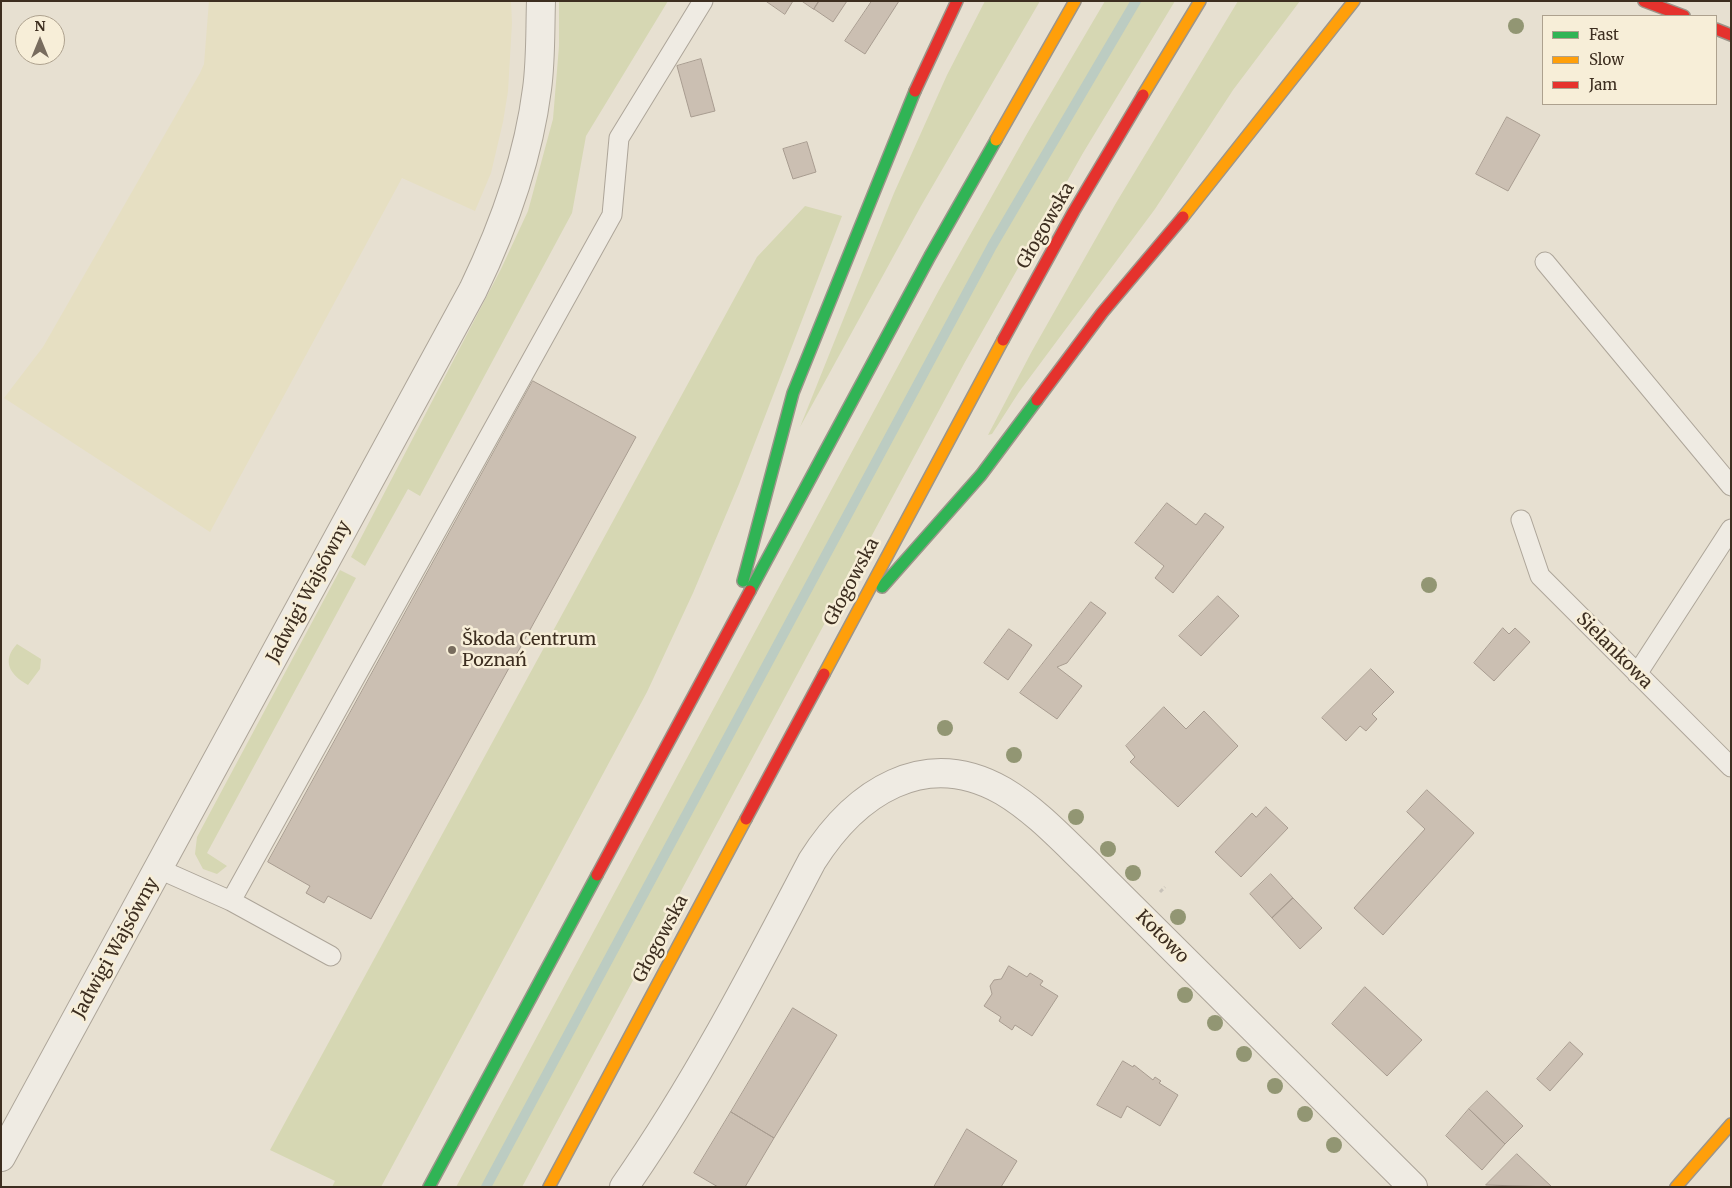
<!DOCTYPE html>
<html>
<head>
<meta charset="utf-8">
<style>
  body { margin:0 }
  #map { position:relative; width:1732px; height:1188px; overflow:hidden; background:#e7e0d1; font-family:Merriweather,serif }
  canvas { display:block }
  .frame { position:absolute; inset:0; border:2px solid #3d2e20; pointer-events:none }
  .legend { position:absolute; left:1542px; top:15px; width:175px; height:90px; box-sizing:border-box; background:#f7eed8; border:1px solid #ada18e; margin:0; padding:6px 9px; list-style:none; font-size:15px; color:#3d2e20 }
  .legend li { display:flex; align-items:center; gap:10px; height:25px }
  .legend b { width:25px; border:1px solid #ada18e }
  .north { position:absolute; left:15px; top:15px; width:50px; height:50px; box-sizing:border-box; background:#f7eed8; border:1px solid #ada18e; border-radius:50%; rotate:0deg; font-size:14px; font-weight:700; line-height:20px; text-align:center; color:#3d2e20 }
  .north::after { content:''; display:block; margin:auto; width:18px; height:22px; background:#786c5e; clip-path:polygon(50% 0,100% 100%,50% 72%,0 100%) }
</style>
</head>
<body>
<div id="map">
<canvas width="1732" height="1188"></canvas>
<div class="frame"></div>
<ul class="legend">
<li><b style="height:6px;background:#30b455"></b>Fast</li>
<li><b style="height:6px;background:#ff9f0a"></b>Slow</li>
<li><b style="height:6px;background:#e5322d"></b>Jam</li>
</ul>
<div class="north">N</div>
</div>
<script>
const ctx = document.querySelector('canvas').getContext('2d');
ctx.lineJoin = 'round';
function fill(path, color) {
  ctx.fillStyle = color;
  ctx.fill(path, 'evenodd');
}
function stroke(path, color, width, dash) {
  ctx.strokeStyle = color;
  ctx.lineWidth = width;
  ctx.lineCap = dash ? 'butt' : 'round';
  ctx.setLineDash(dash || []);
  ctx.stroke(path);
}
function drawText(font, color, halo, rows, align = 'center') {
  ctx.font = font + ' Merriweather,serif';
  ctx.lineWidth = 5;
  ctx.setLineDash([]);
  ctx.textBaseline = 'middle';
  ctx.strokeStyle = halo;
  ctx.fillStyle = color;
  for (const [text, x, y, turn = 0] of rows) {
    ctx.save();
    ctx.translate(x, y);
    ctx.rotate((+turn || 0) * Math.PI / 180);
    ctx.textAlign = isNaN(turn) ? turn : align;
    if (halo) ctx.strokeText(text, 0, 0);
    ctx.fillText(text, 0, 0);
    ctx.restore();
  }
}
fill(new Path2D(`
  M209,1H511L512,23L508,91L503,122L491,173L475,211L402,178L210,532L4,398L43,347L200,73L204,64Z`), '#e6dfc2');
fill(new Path2D(`
  M559,1H668L586,136L572,213L420,496L408,489L365,566L351,557L501,269L528,211L553,119L559,46Z
  M985,1H1040L921,206L800,427L894,193L947,75Z
  M1105,1H1175L1083,153L965,362L522,1187H456L939,290L1028,132Z
  M1238,1H1300L1233,90L1155,209L1019,392L992,434L988,435L1032,351L1116,203Z
  M805,206L842,216L739,484L693,593L647,692L381,1187H332L335,1181L270,1150L757,257Z
  M340,570L356,578L207,853L227,866L217,874L203,869L195,854L197,837Z
  M17,644L41,659L40,669L28,685C10,675 1,661 17,644Z`), '#d6d7b3');
stroke(new Path2D(`
  M486,1187L992,246L1136,1`), '#bcccc2', 10);
const building = new Path2D(`
  M766,1H793L785,14Z
  M802,1H819L814,9Z
  M819,1H847L833,22L814,9Z
  M872,1H899L865,54L845,41Z
  M701,59L715,111L691,117L677,66Z
  M1507,117L1540,135L1508,191L1476,174Z
  M807,142L816,172L793,179L783,149Z
  M533,381L636,437L371,919L328,896L324,903L306,893L310,886L268,862Z
  M1167,503L1196,525L1205,513L1224,527L1173,593L1155,578L1164,566L1135,543Z
  M1218,596L1239,616L1201,656L1179,636Z
  M1091,602L1106,613L1067,663L1057,667L1082,686L1057,719L1020,693Z
  M1503,628L1509,634L1515,628L1530,642L1494,681L1474,663Z
  M1009,629L1032,645L1008,680L984,663Z
  M1371,669L1394,692L1372,714L1377,719L1366,731L1360,726L1346,741L1322,718Z
  M1164,707L1186,729L1204,711L1238,746L1178,807L1130,762L1135,757L1126,746Z
  M1427,790L1474,833L1383,935L1354,908L1425,829L1407,812Z
  M1266,807L1288,828L1241,877L1215,852L1252,813L1256,817Z
  M1271,874L1293,898L1272,918L1250,894Z
  M1293,898L1322,928L1300,949L1272,918Z
  M1009,966L1027,977L1030,973L1043,981L1040,985L1058,996L1032,1036L1015,1025L1012,1030L999,1021L1001,1017L984,1006L992,994L990,986L994,980L1001,979Z
  M1365,987L1422,1040L1387,1076L1332,1024Z
  M793,1008L837,1035L774,1138L731,1112Z
  M1570,1042L1583,1054L1550,1091L1537,1079Z
  M1123,1061L1133,1067L1134,1065L1153,1080L1155,1077L1161,1081L1159,1083L1178,1095L1160,1126L1127,1106L1121,1118L1097,1105Z
  M1487,1091L1523,1126L1505,1144L1469,1109Z
  M1469,1109L1505,1144L1482,1170L1446,1136Z
  M731,1112L774,1138L745,1187H718L694,1173Z
  M967,1129L1017,1161L1001,1187H934Z
  M1517,1154L1552,1187L1486,1185Z`);
fill(building, '#cbbfb2');
stroke(building, '#a89c90', 1);
const lane = new Path2D(`
  M1545,262L1731,486
  M1521,520L1540,576L1731,767
  M1637,674L1731,529
  M159,869L231,901L331,956
  M231,901L612,215L619,138L703,1`);
const street = new Path2D(`
  M1,1157L473,290C504,226 528,160 537,89C541,60 540,31 541,1
  M624,1187C696,1084 754,972 812,861C855,793 924,746 1003,791C1035,810 1061,838 1087,863L1413,1187`);
const fast = new Path2D(`
  M743,581L793,393L915,91
  M882,587L981,475L1037,400
  M750,591L930,256L996,140
  M429,1187L597,875`);
const slow = new Path2D(`
  M1143,95L1200,1
  M996,140L1075,1
  M1183,217L1354,1
  M824,674L1003,340
  M549,1187L746,819
  M1676,1187L1731,1124`);
const jam = new Path2D(`
  M1644,1L1684,16
  M1716,29L1731,35
  M915,91L957,1
  M1003,340L1074,211L1143,95
  M1037,400L1102,313L1183,217
  M746,819L824,674
  M597,875L750,591`);
stroke(lane, '#ada599', 21);
stroke(street, '#ada599', 30);
stroke(fast, '#9c958a', 14);
stroke(slow, '#9c958a', 14);
stroke(jam, '#9c958a', 14);
stroke(new Path2D(`
  M1160,892L1165,887`), '#c8c2b9', 3, [4, 2.5]);
stroke(lane, '#efebe3', 19);
stroke(street, '#efebe3', 28);
stroke(fast, '#30b455', 11);
stroke(slow, '#ff9f0a', 11);
stroke(jam, '#e5322d', 11);
ctx.fillStyle = '#929673';
for (const [x, y] of [
  [1516,26],
  [1429,585],
  [945,728],
  [1014,755],
  [1076,817],
  [1108,849],
  [1133,873],
  [1178,917],
  [1185,995],
  [1215,1023],
  [1244,1054],
  [1275,1086],
  [1305,1114],
  [1334,1145]
]) {
  ctx.beginPath();
  ctx.arc(x, y, 8, 0, 2 * Math.PI);
  ctx.fill();
}
for (const [x, y, r, color] of [
  [452,650,5,"#786c5e"]
]) {
  const dot = new Path2D();
  dot.arc(x, y, r, 0, 2 * Math.PI);
  ctx.fillStyle = color;
  ctx.fill(dot);
  stroke(dot, '#f7eed8', 2);
}
drawText('18px', '#3d2e20', '#f7eed8', [
  ["Głogowska",1046,226,-60],
  ["Głogowska",852,582,-62],
  ["Jadwigi Wajsówny",309,592,-62],
  ["Sielankowa",1614,651,45],
  ["Kotowo",1162,937,45],
  ["Głogowska",661,939,-62],
  ["Jadwigi Wajsówny",116,948,-61]
]);
drawText('18px', '#3d2e20', '#f7eed8', [
  ["Škoda Centrum",462,640],
  ["Poznań",462,661]
], 'left');
</script>
</body>
</html>
